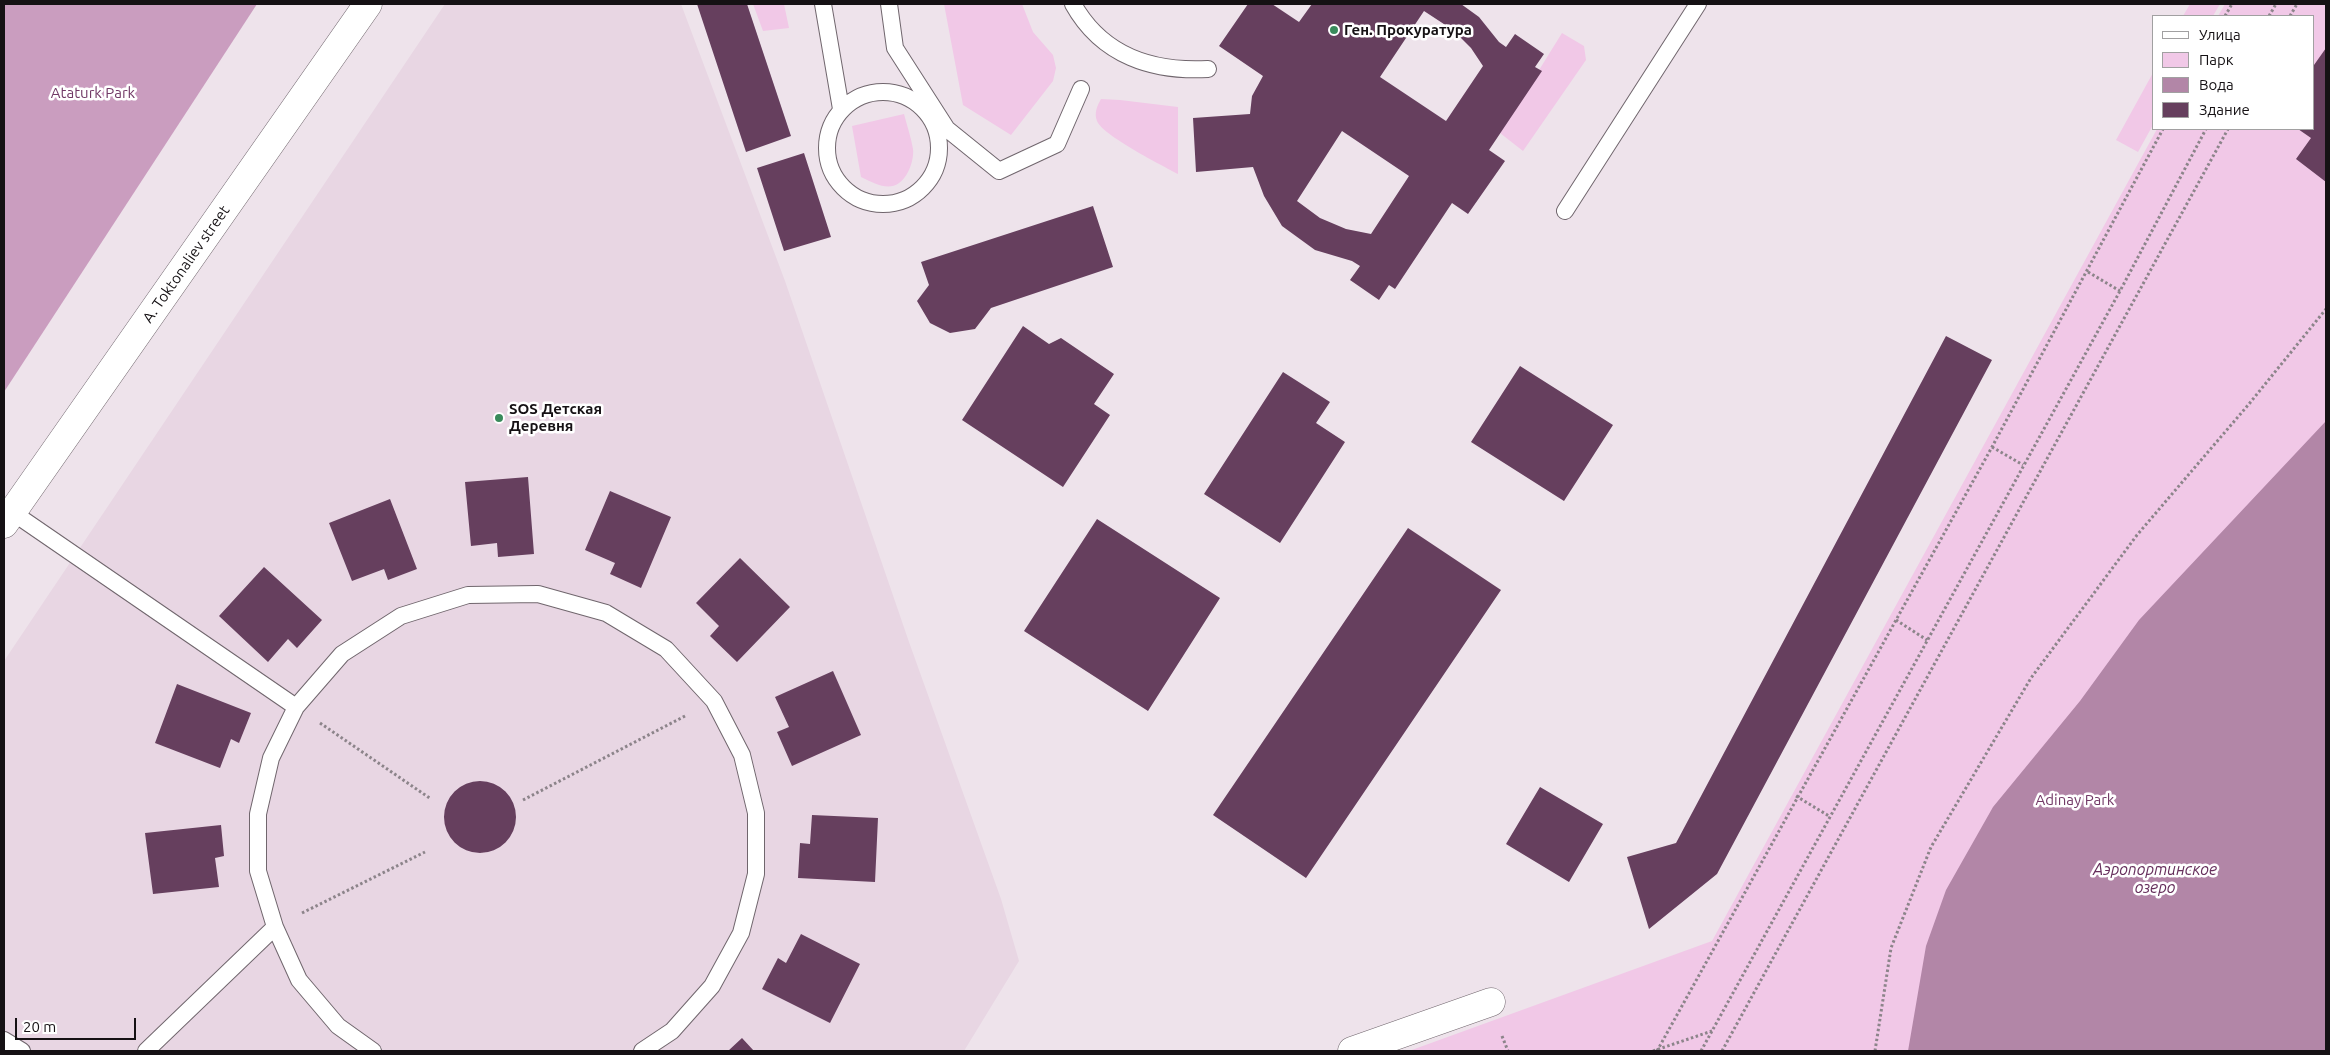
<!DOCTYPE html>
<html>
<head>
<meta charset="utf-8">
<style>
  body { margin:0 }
  #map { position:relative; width:2330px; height:1055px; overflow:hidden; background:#eee3eb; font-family:Ubuntu,sans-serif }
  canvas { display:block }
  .frame { position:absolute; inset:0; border:5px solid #151114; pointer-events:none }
  .legend { position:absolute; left:2152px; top:15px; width:162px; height:115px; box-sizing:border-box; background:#fff; border:1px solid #a1a0a1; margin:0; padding:6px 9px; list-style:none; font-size:15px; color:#151114 }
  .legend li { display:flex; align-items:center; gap:10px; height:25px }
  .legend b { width:25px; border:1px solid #a1a0a1 }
  .scale { position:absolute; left:15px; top:1018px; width:121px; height:22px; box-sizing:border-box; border:2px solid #151114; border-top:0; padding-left:6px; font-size:15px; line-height:18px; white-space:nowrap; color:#151114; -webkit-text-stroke:4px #fff; paint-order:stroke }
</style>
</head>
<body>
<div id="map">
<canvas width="2330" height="1055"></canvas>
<div class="frame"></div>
<ul class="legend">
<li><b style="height:6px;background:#fff"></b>Улица</li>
<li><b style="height:14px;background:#f1c8e7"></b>Парк</li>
<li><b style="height:14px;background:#b286a7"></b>Вода</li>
<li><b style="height:14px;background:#663f5e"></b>Здание</li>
</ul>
<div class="scale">20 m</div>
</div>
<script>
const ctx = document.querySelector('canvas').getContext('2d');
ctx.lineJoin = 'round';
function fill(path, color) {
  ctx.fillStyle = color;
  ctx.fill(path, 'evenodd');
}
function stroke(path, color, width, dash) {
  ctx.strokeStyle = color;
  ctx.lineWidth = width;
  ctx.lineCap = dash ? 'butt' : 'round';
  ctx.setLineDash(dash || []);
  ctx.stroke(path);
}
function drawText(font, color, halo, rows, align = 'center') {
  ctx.font = font + ' Ubuntu,sans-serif';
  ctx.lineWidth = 5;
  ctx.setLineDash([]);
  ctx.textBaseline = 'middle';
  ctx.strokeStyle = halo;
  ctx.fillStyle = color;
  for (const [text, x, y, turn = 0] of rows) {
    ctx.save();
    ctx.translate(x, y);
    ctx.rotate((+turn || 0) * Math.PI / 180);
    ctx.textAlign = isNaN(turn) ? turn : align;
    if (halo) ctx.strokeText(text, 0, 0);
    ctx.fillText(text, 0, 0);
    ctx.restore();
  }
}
fill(new Path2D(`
  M445,4H681L785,281L909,642L1001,899L1019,961L964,1051H4V661Z`), '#e8d6e3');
fill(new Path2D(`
  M753,4H784L789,28L763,31Z
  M944,4H1022L1033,32L1053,55L1056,68L1053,81L1011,135L963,105Z
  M2190,4H2220L2213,16H2183Z
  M2225,4H2326V1051H1409L1712,941L2157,129H2314V16H2218Z
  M1562,33L1584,46L1586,60L1523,151L1500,133Z
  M2154,71V123L2138,152L2116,140Z
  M1101,99L1120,100L1178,107V174C1163,166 1102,135 1097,121C1094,113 1097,106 1101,99Z
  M904,114C907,126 911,137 913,149C914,156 911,167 908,172C896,195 879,186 861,177L852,126Z`), '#f1c8e7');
fill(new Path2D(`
  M4,4H257L4,392Z`), '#ca9dbf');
fill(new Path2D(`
  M2326,421V1051H1908L1926,946L1946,890L1993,807L2080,701L2139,620Z`), '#b286a7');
fill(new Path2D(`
  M697,4H747L791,136L746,152Z
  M1248,4H1272L1299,22L1312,4H1461L1479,17L1499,42L1506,47L1515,34L1544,54L1535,67L1542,71L1489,150L1505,161L1468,214L1452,203L1395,289L1389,285L1379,300L1350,280L1360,266L1352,261L1315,250L1282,226L1264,196L1253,167L1196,172L1193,118L1250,114L1252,96L1263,76L1219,46ZM1424,11L1453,30L1471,48L1483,66L1446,121L1380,77ZM1342,131L1409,176L1371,234L1346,229L1320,218L1297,201Z
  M2326,48V182L2296,159L2311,138L2298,129H2314V65Z
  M804,153L831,237L784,251L757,168Z
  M1093,206L1113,267L991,308L975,329L950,333L930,323L917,301L929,285L921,262Z
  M1023,326L1049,344L1061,338L1114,374L1094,404L1110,415L1063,487L962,420Z
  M1946,336L1992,360L1717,874L1649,929L1627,857L1676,843Z
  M1520,366L1613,425L1564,501L1471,442Z
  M1283,372L1330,402L1316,423L1345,442L1280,543L1204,494Z
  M528,477L534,554L498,557L497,543L471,546L465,482Z
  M610,491L671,517L641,588L610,574L615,563L585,550Z
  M390,499L417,569L388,580L384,569L352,581L329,523Z
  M1097,519L1220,598L1148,711L1024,631Z
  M1408,528L1501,590L1306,878L1213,815Z
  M740,558L790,607L737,662L710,636L719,626L696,603Z
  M264,567L322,620L297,648L288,639L268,662L219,616Z
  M833,671L861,735L792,766L777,732L789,727L775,697Z
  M177,684L251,713L239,743L231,739L220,768L155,743Z
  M444 817a36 36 0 1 1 72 0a36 36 0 1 1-72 0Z
  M1540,787L1603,824L1569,882L1506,844Z
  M812,815L878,818L875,882L798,878L800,843L810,844Z
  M221,825L224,856L215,858L219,887L153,894L145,833Z
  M801,934L860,964L830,1023L762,989L778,958L786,963Z
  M742,1038L754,1051H728Z`), '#663f5e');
const service = new Path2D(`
  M823,4L841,109
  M889,4L895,48L947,129L999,171L1057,144L1081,89
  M1073,4C1102,56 1153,72 1208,69
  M827 148a56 56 0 1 1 112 0a56 56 0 1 1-112 0Z
  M1565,211L1698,4
  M12,512L296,707
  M4,1040L22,1051
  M146,1051L275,927
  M373,1051L338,1026L299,980L275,927L258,871V814L271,758L296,707L342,654L401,616L468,595L538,594L606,613L666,649L714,701L742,755L756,813V874L741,933L712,986L672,1031L642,1051`);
const minor = new Path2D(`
  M1352,1051L1491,1002`);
const secondary = new Path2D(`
  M4,524L368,4`);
stroke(service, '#70666d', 18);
stroke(minor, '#70666d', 29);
stroke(secondary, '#70666d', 29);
stroke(new Path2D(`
  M2225,16L2232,4
  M2269,16L2276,4
  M2290,16L2297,4
  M2088,272L2120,291
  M1992,447L2023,465
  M1896,620L1927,640
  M320,723L431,799
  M1796,796L1829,816
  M523,800L687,715
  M302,913L425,852
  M1502,1036L1508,1051
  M1653,1051L1712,1031
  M1657,1051L1992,447L2163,129
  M1701,1051L2120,291L2206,129
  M1722,1051L2228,129
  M1875,1051L1891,948L1931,847L2031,678L2137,535L2249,404L2326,309`), '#8c848a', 3, [2.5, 2.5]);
stroke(service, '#fff', 16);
stroke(minor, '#fff', 28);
stroke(secondary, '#fff', 28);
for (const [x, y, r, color] of [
  [1334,30,5,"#398a5b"],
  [499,418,5,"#398a5b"]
]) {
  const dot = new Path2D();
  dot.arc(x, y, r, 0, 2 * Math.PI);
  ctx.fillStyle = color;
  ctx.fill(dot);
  stroke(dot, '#fff', 2);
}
drawText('bold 15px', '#151114', '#fff', [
  ["Ген. Прокуратура",1344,30],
  ["SOS Детская",509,409],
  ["Деревня",509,426]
], 'left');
drawText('15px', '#723966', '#fff', [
  ["Ataturk Park",93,93],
  ["Adinay Park",2075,800]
]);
drawText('15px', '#151114', '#fff', [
  ["A. Toktonaliev street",186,264,-55]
]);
drawText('italic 16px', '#662f5c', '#fff', [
  ["Аэропортинское",2155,870],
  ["озеро",2155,888]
]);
</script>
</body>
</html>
